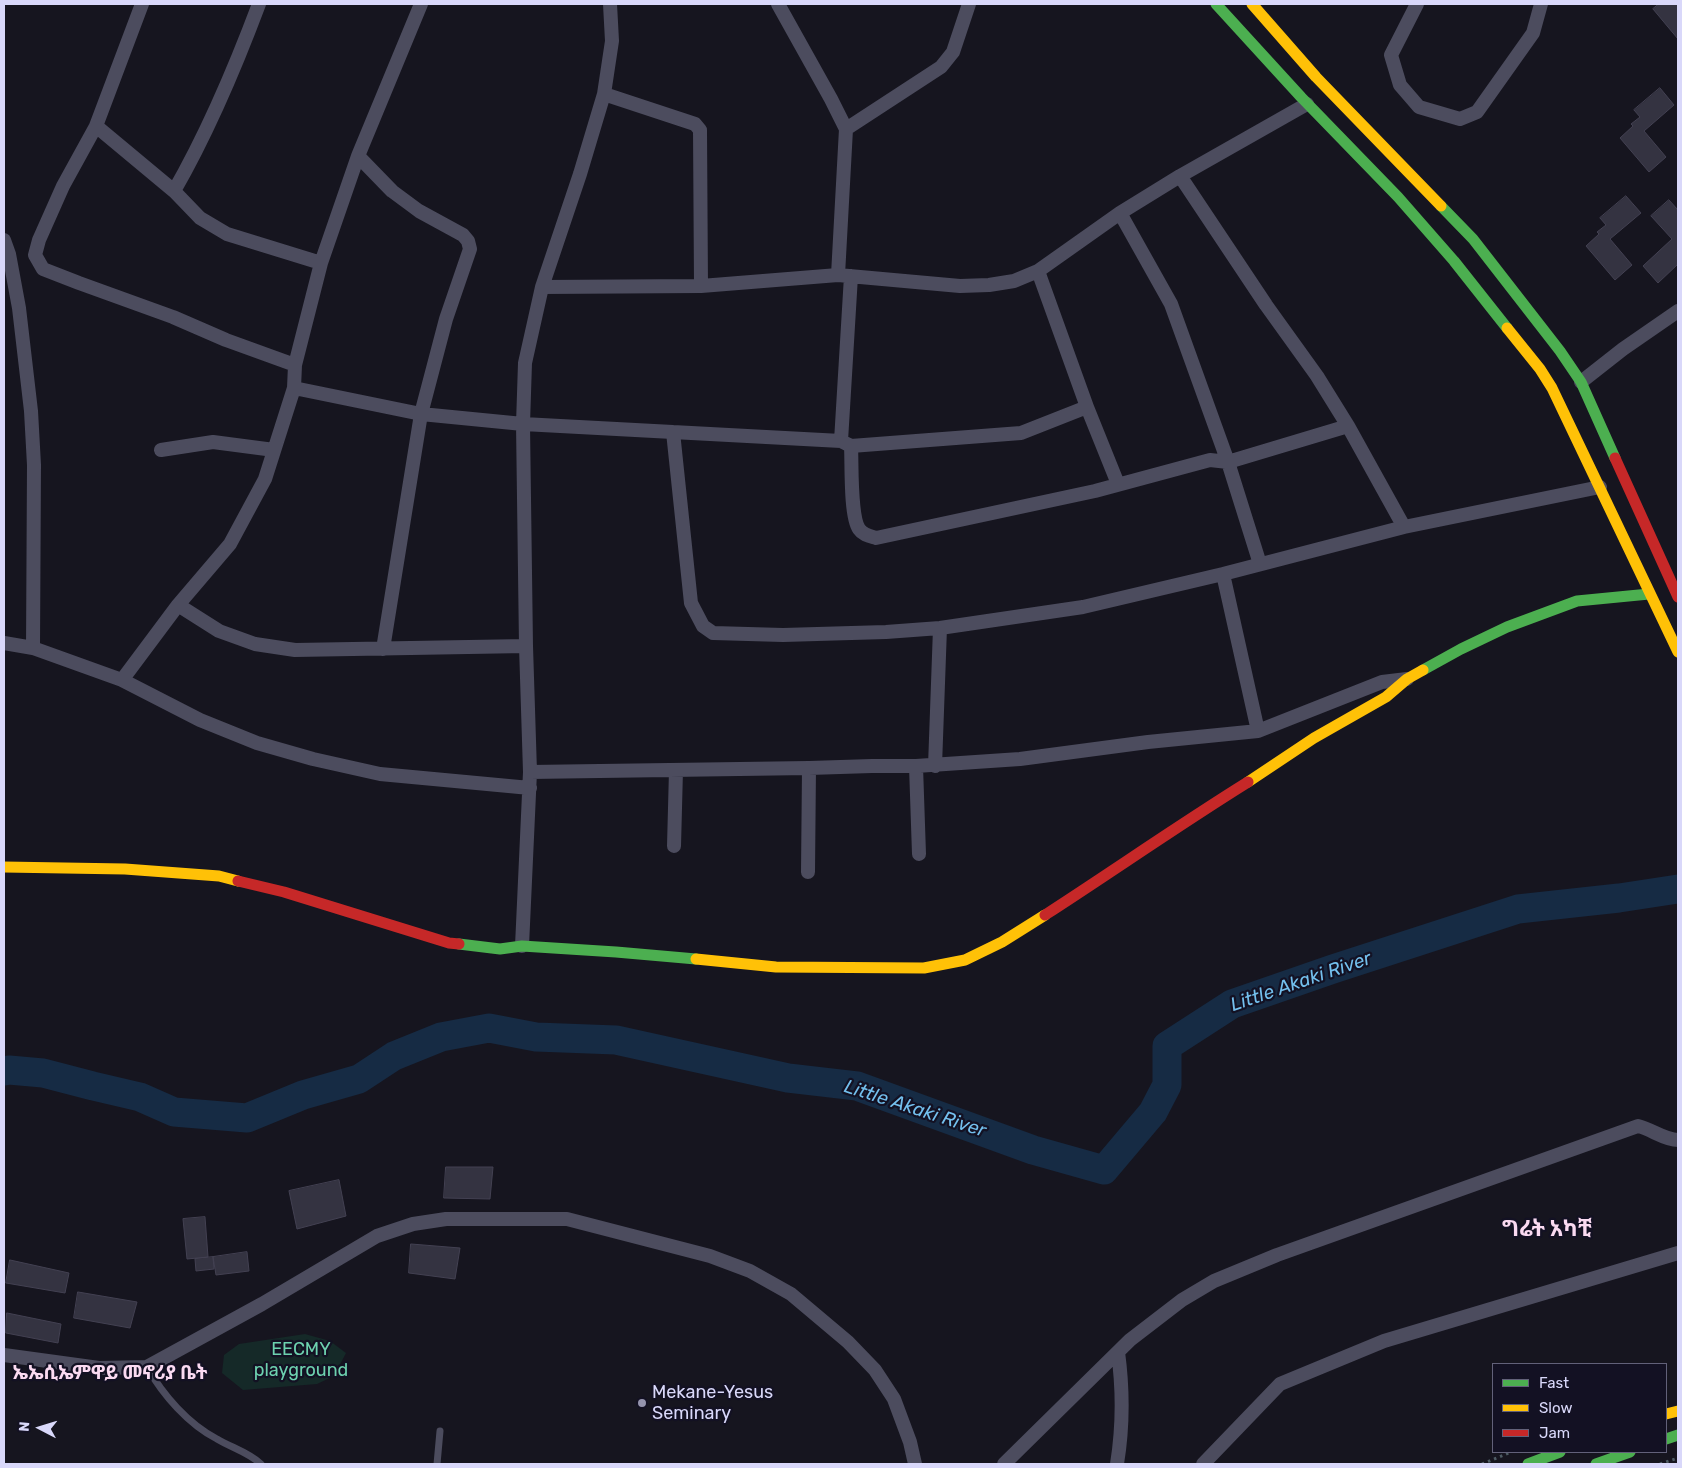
<!DOCTYPE html>
<html>
<head>
<meta charset="utf-8">
<style>
  body { margin:0 }
  #map { position:relative; width:1682px; height:1468px; overflow:hidden; background:#16151f; font-family:Rubik,sans-serif }
  canvas { display:block }
  .frame { position:absolute; inset:0; border:5px solid #d9d8fa; pointer-events:none }
  .legend { position:absolute; left:1492px; top:1363px; width:175px; height:90px; box-sizing:border-box; background:#131123; border:1px solid #626179; margin:0; padding:6px 9px; list-style:none; font-size:15px; color:#d9d8fa }
  .legend li { display:flex; align-items:center; gap:10px; height:25px }
  .legend b { width:25px; border:1px solid #626179 }
  .north { position:absolute; left:15px; top:1403px; width:50px; height:50px; -webkit-text-stroke:4px #131123; paint-order:stroke; rotate:275deg; font-size:14px; font-weight:700; line-height:20px; text-align:center; color:#d9d8fa }
  .north::after { content:''; display:block; margin:auto; width:18px; height:22px; background:#d9d8fa; clip-path:polygon(50% 0,100% 100%,50% 72%,0 100%) }
</style>
</head>
<body>
<div id="map">
<canvas width="1682" height="1468"></canvas>
<div class="frame"></div>
<ul class="legend">
<li><b style="height:6px;background:#4caf50"></b>Fast</li>
<li><b style="height:6px;background:#ffc107"></b>Slow</li>
<li><b style="height:6px;background:#c62828"></b>Jam</li>
</ul>
<div class="north">N</div>
</div>
<script>
const ctx = document.querySelector('canvas').getContext('2d');
ctx.lineJoin = 'round';
function fill(path, color) {
  ctx.fillStyle = color;
  ctx.fill(path, 'evenodd');
}
function stroke(path, color, width, dash) {
  ctx.strokeStyle = color;
  ctx.lineWidth = width;
  ctx.lineCap = dash ? 'butt' : 'round';
  ctx.setLineDash(dash || []);
  ctx.stroke(path);
}
function drawText(font, color, halo, rows, align = 'center') {
  ctx.font = font + ' Rubik,"Noto Sans Ethiopic",sans-serif';
  ctx.lineWidth = 4.5;
  ctx.setLineDash([]);
  ctx.textBaseline = 'middle';
  ctx.strokeStyle = halo;
  ctx.fillStyle = color;
  for (const [text, x, y, turn = 0] of rows) {
    ctx.save();
    ctx.translate(x, y);
    ctx.rotate((+turn || 0) * Math.PI / 180);
    ctx.textAlign = isNaN(turn) ? turn : align;
    if (halo) ctx.strokeText(text, 0, 0);
    ctx.fillText(text, 0, 0);
    ctx.restore();
  }
}
fill(new Path2D(`
  M305,1334L330,1341L346,1353L334,1376L317,1384L243,1390L222,1373L224,1355L239,1344Z`), '#152928');
stroke(new Path2D(`
  M4,1071L9,1070L43,1073L93,1086L140,1097L174,1112L247,1118L303,1095L359,1079L394,1056L441,1037L489,1028L536,1037L616,1040L788,1078L857,1086L1033,1150L1104,1170L1153,1112L1167,1085V1046L1232,1004L1333,969L1518,909L1619,898L1678,889`), '#162b44', 29);
const building = new Path2D(`
  M1659,4H1678V39L1653,9Z
  M1660,88L1674,105L1644,131L1666,157L1649,172L1620,138L1633,126L1631,124L1640,117L1634,110Z
  M1626,196L1641,213L1610,239L1632,265L1615,280L1586,246L1599,234L1597,232L1606,225L1600,218Z
  M1669,200L1678,210V264L1658,283L1643,266L1672,239L1651,216Z
  M446,1167H493L490,1199L444,1198Z
  M339,1180L346,1216L297,1229L289,1191Z
  M205,1217L208,1257L187,1259L183,1219Z
  M411,1244L460,1248L455,1279L409,1273Z
  M247,1252L249,1271L216,1275L213,1257Z
  M213,1257L214,1269L196,1271L195,1259Z
  M10,1260L69,1273L65,1293L6,1283Z
  M78,1292L137,1302L130,1328L74,1318Z
  M7,1313L61,1324L58,1343L6,1333Z`);
fill(building, '#343341');
stroke(building, '#434152', 1);
stroke(new Path2D(`
  M1482,1464L1511,1452
  M1660,1464L1678,1458`), '#4e5b64', 3, [2.5, 4]);
stroke(new Path2D(`
  M147,1367C163,1395 188,1424 217,1439C232,1448 248,1452 261,1464
  M437,1464L440,1431`), '#4c4c5e', 7);
stroke(new Path2D(`
  M142,4L96,126L63,186L39,240L35,255L43,269L79,283L173,317L226,340L295,365
  M778,4L831,99L846,129L838,275
  M1417,4L1391,55L1400,85L1419,107L1460,119L1477,112L1533,33L1541,4
  M604,94L695,124L700,130L701,286
  M96,126L174,191L200,218L227,234L321,263
  M846,129L941,67L953,52L969,4
  M358,156L392,191L419,211L463,235L468,241L470,249L446,319L421,414L383,649
  M1180,176L1266,305L1317,376L1348,426L1404,527
  M174,191C208,132 235,68 259,4
  M1120,213L1171,304L1228,462L1260,564
  M4,240L9,254L19,308L31,411L34,465L33,648
  M1038,271L1087,407L1118,484
  M851,276L841,441L851,446L1021,433L1087,407
  M542,287L701,286L838,275L960,286L989,285L1014,281L1038,271L1120,213L1180,176L1307,104
  M1581,382L1623,349L1678,311
  M294,388L421,414L523,424L841,441
  M673,432L691,603L703,626L713,633L783,635L886,632L940,628L1083,607L1223,574L1404,527L1600,487
  M851,446C852,464 850,516 859,529C863,535 869,536 876,538L1095,491L1210,460L1228,462L1348,426
  M161,450L213,442L274,450
  M1223,574L1258,731
  M178,605L219,631L255,644L295,650L526,646
  M4,643L33,648L122,680L200,720L257,743L313,759L380,774L530,788
  M122,680L178,605L230,544L265,479L294,388L295,365L321,263L358,156L421,4
  M916,766L919,854
  M935,766L940,628
  M530,772L809,768L872,766H916L1020,759L1148,742L1258,731L1382,682L1407,679
  M674,846L676,770
  M808,872L809,768
  M522,946L530,772L526,646L523,424L525,363L542,287L580,174L604,94L612,41L610,4
  M4,1355L99,1368L147,1367L262,1304L377,1236L413,1224L446,1219H567L710,1256L750,1271L791,1294L848,1342L875,1370L894,1399L910,1442L915,1464
  M1004,1464L1130,1340L1182,1300L1214,1281L1277,1255L1638,1126C1651,1129 1665,1140 1678,1140
  M1117,1464C1123,1427 1123,1389 1118,1352
  M1203,1464L1280,1384L1384,1341L1678,1253`), '#4c4c5e', 14);
stroke(new Path2D(`
  M1216,4L1301,97L1398,197L1454,261L1507,328
  M1441,206L1473,239L1560,351L1581,382L1615,458
  M1423,670L1461,649L1507,627L1577,601L1649,594
  M459,944L500,949L522,946L616,952L696,959
  M1666,1439L1678,1435
  M1528,1464L1560,1452
  M1596,1464L1630,1452`), '#4caf50', 11);
stroke(new Path2D(`
  M1252,4L1316,77L1441,206
  M1507,328L1540,369L1552,388L1678,652
  M1248,782L1314,738L1386,697L1407,679L1423,670
  M4,867L125,869L219,876L238,881
  M696,959L776,967L924,968L965,960L1002,942L1045,915
  M1666,1414L1678,1411`), '#ffc107', 11);
stroke(new Path2D(`
  M1615,458L1678,597
  M238,881L284,892L449,943L459,944
  M1045,915C1113,871 1179,825 1248,782`), '#c62828', 11);
for (const [x, y, r, color] of [
  [642,1403,5,"#9594ad"]
]) {
  const dot = new Path2D();
  dot.arc(x, y, r, 0, 2 * Math.PI);
  ctx.fillStyle = color;
  ctx.fill(dot);
  stroke(dot, '#131123', 2);
}
drawText('18px', '#6dd1af', '#131123', [
  ["EECMY",301,1350],
  ["playground",301,1371]
]);
drawText('18px', '#d9d8fa', '#131123', [
  ["Mekane-Yesus",652,1393],
  ["Seminary",652,1414]
], 'left');
drawText('italic 19px', '#73bfed', '#131123', [
  ["Little Akaki River",1301,982,-19],
  ["Little Akaki River",915,1109,18]
]);
drawText('bold 19px', '#fadaf1', '#131123', [
  ["ኤኤሲኤምዋይ መኖሪያ ቤት",110,1374]
]);
drawText('bold 22px', '#fadaf1', '#131123', [
  ["ግሬት አካቺ",1547,1230]
]);
</script>
</body>
</html>
